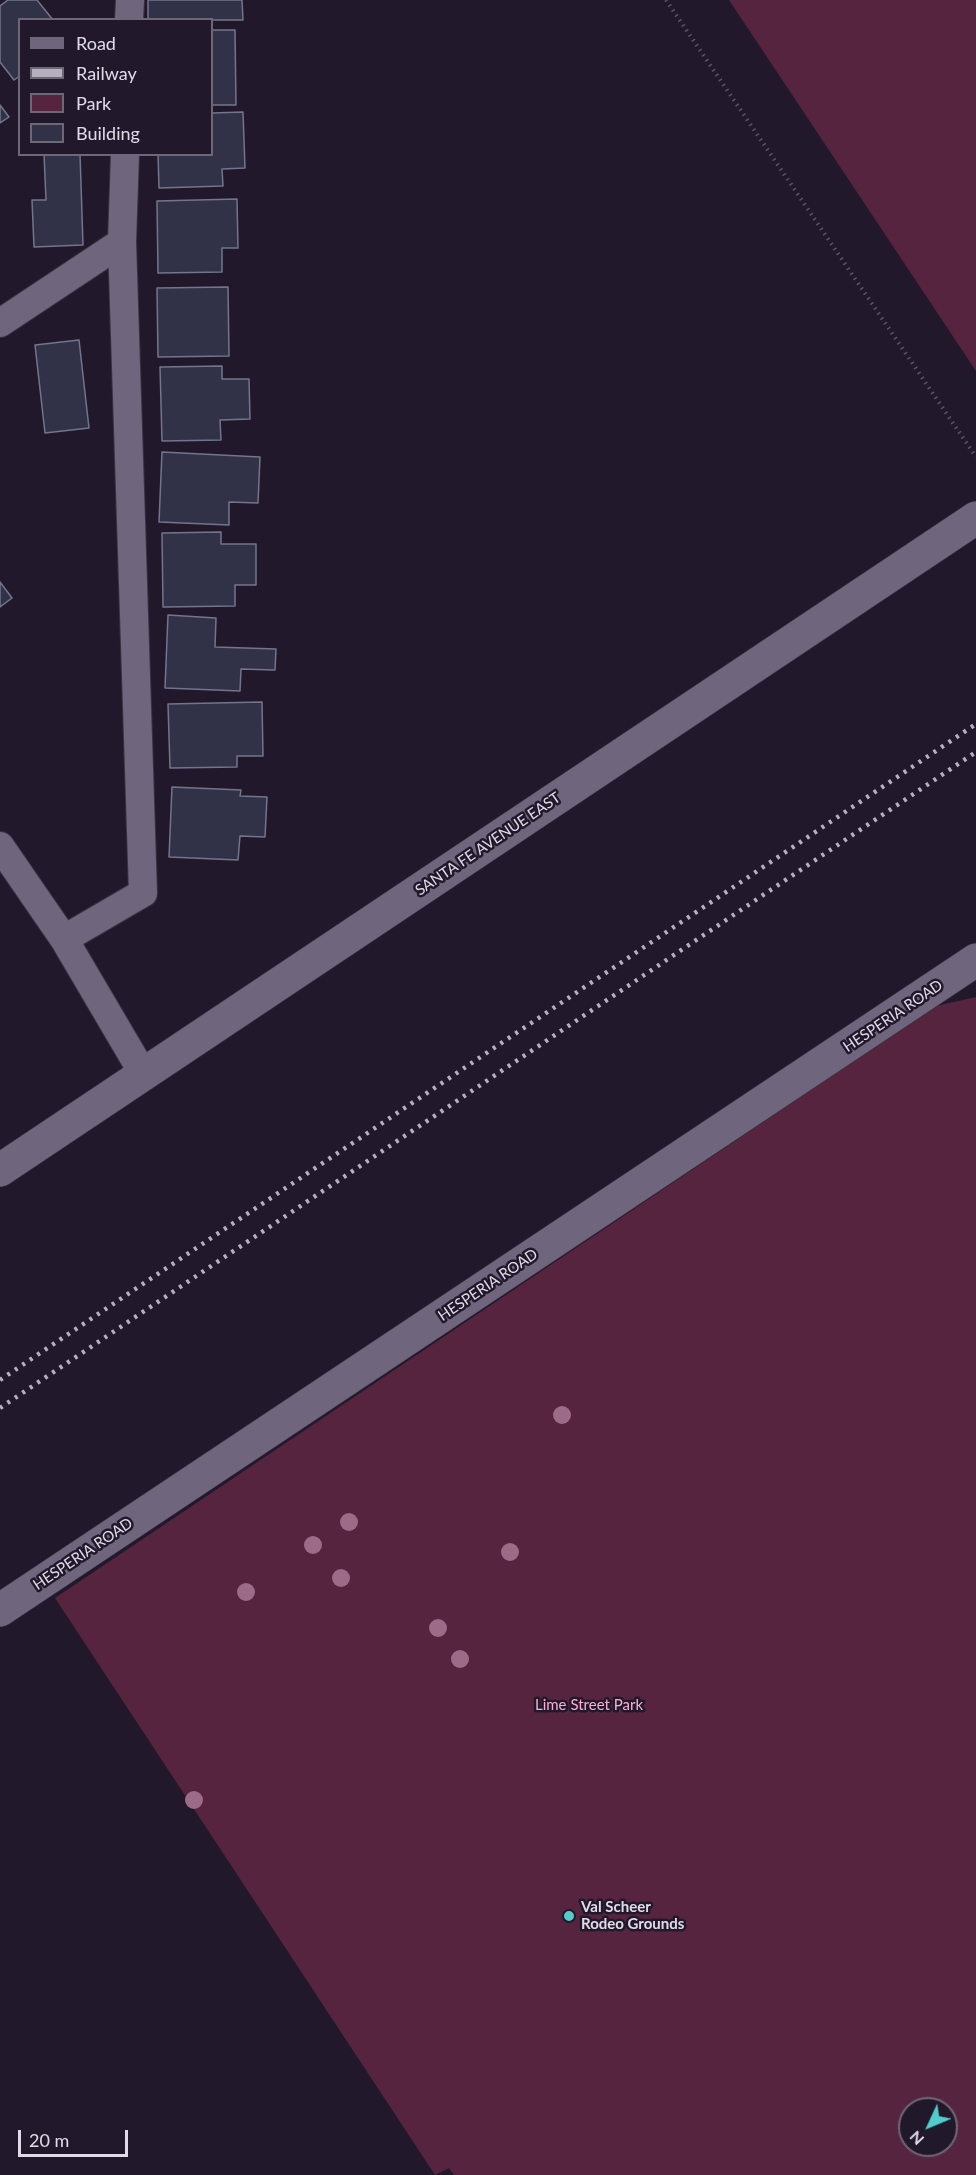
<!DOCTYPE html>
<html>
<head>
<meta charset="utf-8">
<style>
  body { margin:0 }
  #map { position:relative; width:976px; height:2175px; overflow:hidden; background:#21192b; font-family:Lato,sans-serif }
  canvas { display:block }
  .legend { position:absolute; left:18px; top:18px; width:195px; height:138px; box-sizing:border-box; background:#21192b; border:2px solid #6e6777; margin:0; padding:8px 10px; list-style:none; font-size:18px; color:#e1dbe8 }
  .legend li { display:flex; align-items:center; gap:12px; height:30px }
  .legend b { width:30px; border:2px solid #6e6777 }
  .north { position:absolute; left:898px; top:2097px; width:60px; height:60px; box-sizing:border-box; background:#21192b; border:2px solid #6e6777; border-radius:50%; rotate:226deg; font-size:16px; font-weight:700; line-height:24px; text-align:center; color:#e1dbe8 }
  .north::after { content:''; display:block; margin:auto; width:21px; height:27px; background:#52cdcc; clip-path:polygon(50% 0,100% 100%,50% 72%,0 100%) }
  .scale { position:absolute; left:18px; top:2130px; width:110px; height:27px; box-sizing:border-box; border:3px solid #e1dbe8; border-top:0; padding-left:8px; font-size:18px; line-height:21px; white-space:nowrap; color:#e1dbe8; -webkit-text-stroke:4px #21192b; paint-order:stroke }
</style>
</head>
<body>
<div id="map">
<canvas width="976" height="2175"></canvas>
<ul class="legend">
<li><b style="height:8px;background:#6f657c"></b>Road</li>
<li><b style="height:8px;background:#b6afbd"></b>Railway</li>
<li><b style="height:16px;background:#56243f"></b>Park</li>
<li><b style="height:16px;background:#313247"></b>Building</li>
</ul>
<div class="north">N</div>
<div class="scale">20 m</div>
</div>
<script>
const ctx = document.querySelector('canvas').getContext('2d');
ctx.lineJoin = 'round';
function fill(path, color) {
  ctx.fillStyle = color;
  ctx.fill(path, 'evenodd');
}
function stroke(path, color, width, dash) {
  ctx.strokeStyle = color;
  ctx.lineWidth = width;
  ctx.lineCap = dash ? 'butt' : 'round';
  ctx.setLineDash(dash || []);
  ctx.stroke(path);
}
function drawText(font, color, halo, rows, align = 'center') {
  ctx.font = font + ' Lato,sans-serif';
  ctx.lineWidth = 5;
  ctx.setLineDash([]);
  ctx.textBaseline = 'middle';
  ctx.strokeStyle = halo;
  ctx.fillStyle = color;
  for (const [text, x, y, turn = 0] of rows) {
    ctx.save();
    ctx.translate(x, y);
    ctx.rotate((+turn || 0) * Math.PI / 180);
    ctx.textAlign = isNaN(turn) ? turn : align;
    if (halo) ctx.strokeText(text, 0, 0);
    ctx.fillText(text, 0, 0);
    ctx.restore();
  }
}
fill(new Path2D(`
  M729,0H976V371Z
  M976,997V2175H454L449,2168L435,2175L55,1598L936,1006ZM910,2109H946V2145H910Z`), '#56243f');
const building = new Path2D(`
  M8,0H37L53,20H20V76L14,80L0,62V6Z
  M148,0H242L243,20H148Z
  M212,30H235L236,105H212Z
  M0,105L9,117L0,123Z
  M243,112L245,168L222,169L223,186L159,188L158,154H212V113Z
  M44,154H80L83,245L34,247L32,200H46Z
  M237,199L238,248H222V272L158,273L157,201Z
  M228,287L229,356L158,357L157,288Z
  M79,340L89,428L45,433L35,345Z
  M222,366V379H249L250,419L220,420L221,440L162,441L160,367Z
  M162,452L260,457L258,503L229,502V525L159,522Z
  M221,532V544H256V585H235V606L163,607L162,533Z
  M0,582L12,598L0,607Z
  M168,615L216,618L215,647L276,649L275,670L241,669L240,691L165,688Z
  M262,702L263,756H237V767L170,768L168,704Z
  M172,787L241,790L240,796L267,797L265,837L240,836L238,860L169,857Z`);
fill(building, '#313247');
stroke(building, '#73758c', 1.5);
const minor = new Path2D(`
  M129,20L130,0
  M0,323L122,242
  M0,846L64,939L144,1075
  M64,939L143,893L122,242L125,154`);
const tertiary = new Path2D(`
  M0,1170L976,518
  M0,1610L976,960`);
stroke(minor, '#3a3342', 30);
stroke(tertiary, '#3a3342', 34);
stroke(new Path2D(`
  M666,0L976,457`), '#5b5464', 4, [1.5, 4.5]);
stroke(minor, '#6f657c', 28);
stroke(tertiary, '#6f657c', 33);
stroke(new Path2D(`
  M0,1380L976,724
  M0,1408L976,752`), '#b6afbd', 4.5, [3, 6]);
ctx.fillStyle = '#9b6b88';
for (const [x, y] of [
  [562,1415],
  [349,1522],
  [313,1545],
  [510,1552],
  [341,1578],
  [246,1592],
  [438,1628],
  [460,1659],
  [194,1800]
]) {
  ctx.beginPath();
  ctx.arc(x, y, 9, 0, 2 * Math.PI);
  ctx.fill();
}
for (const [x, y, r, color] of [
  [569,1916,6,"#52cdcc"]
]) {
  const dot = new Path2D();
  dot.arc(x, y, r, 0, 2 * Math.PI);
  ctx.fillStyle = color;
  ctx.fill(dot);
  stroke(dot, '#21192b', 2);
}
drawText('15px', '#e1dbe8', '#21192b', [
  ["SANTA FE AVENUE EAST",488,844,-34],
  ["HESPERIA ROAD",893,1016,-34],
  ["HESPERIA ROAD",488,1285,-34],
  ["HESPERIA ROAD",83,1554,-34]
]);
drawText('15px', '#feaed5', '#21192b', [
  ["Lime Street Park",589,1705]
]);
drawText('bold 15px', '#e1dbe8', '#21192b', [
  ["Val Scheer",581,1907],
  ["Rodeo Grounds",581,1924]
], 'left');
</script>
</body>
</html>
